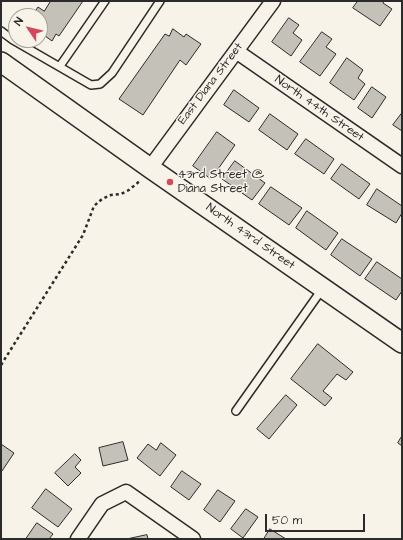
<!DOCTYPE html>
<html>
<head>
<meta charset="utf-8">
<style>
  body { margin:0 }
  #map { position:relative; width:403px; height:540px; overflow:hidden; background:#f7f3e8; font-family:"Architects Daughter",sans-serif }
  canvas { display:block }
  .frame { position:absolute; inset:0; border:2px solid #2b2b2b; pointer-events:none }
  .north { position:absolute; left:8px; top:8px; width:40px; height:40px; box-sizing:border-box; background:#f7f3e8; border:1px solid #a5a39c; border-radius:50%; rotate:305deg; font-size:11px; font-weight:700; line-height:16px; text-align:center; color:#2b2b2b }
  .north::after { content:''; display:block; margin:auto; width:14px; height:18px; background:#d1495b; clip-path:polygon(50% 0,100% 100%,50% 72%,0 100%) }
  .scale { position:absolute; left:265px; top:514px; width:100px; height:18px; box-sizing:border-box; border:2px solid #2b2b2b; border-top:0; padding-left:5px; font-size:12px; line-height:14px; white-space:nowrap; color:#2b2b2b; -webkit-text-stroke:3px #f7f3e8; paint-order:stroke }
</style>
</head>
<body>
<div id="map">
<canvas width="403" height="540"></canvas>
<div class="frame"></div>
<div class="north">N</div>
<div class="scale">50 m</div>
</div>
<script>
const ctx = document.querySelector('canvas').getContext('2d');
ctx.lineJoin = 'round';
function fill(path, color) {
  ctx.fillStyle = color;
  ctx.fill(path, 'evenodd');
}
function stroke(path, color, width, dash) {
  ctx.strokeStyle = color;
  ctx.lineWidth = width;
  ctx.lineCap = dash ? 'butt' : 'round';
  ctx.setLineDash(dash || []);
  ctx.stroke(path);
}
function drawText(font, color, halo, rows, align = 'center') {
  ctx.font = font + ' "Architects Daughter",sans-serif';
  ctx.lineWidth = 3;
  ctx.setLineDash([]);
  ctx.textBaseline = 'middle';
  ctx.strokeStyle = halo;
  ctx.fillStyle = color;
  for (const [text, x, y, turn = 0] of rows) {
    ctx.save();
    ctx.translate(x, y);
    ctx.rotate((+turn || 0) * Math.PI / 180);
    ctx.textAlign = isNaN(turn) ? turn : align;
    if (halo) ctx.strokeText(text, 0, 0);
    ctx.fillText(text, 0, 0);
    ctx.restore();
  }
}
const building = new Path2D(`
  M51,1H83L59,36L56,34L52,41L41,33L40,35V16H32L38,7L44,11Z
  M358,1H384L383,3L392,9L380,26L353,8Z
  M289,18L299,25L293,33L302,40L291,56L272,42Z
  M173,29L184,37L186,34L201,44L186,65L180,60L143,115L119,99L165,34L169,36Z
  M322,32L332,39L326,47L336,54L320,76L300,62Z
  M347,58L363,70L358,78L365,84L354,100L330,83Z
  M372,87L386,97L372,118L358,108Z
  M234,90L259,108L249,122L224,105Z
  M402,113V131L393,125Z
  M270,114L298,134L287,150L259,130Z
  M217,132L235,145L211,179L193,166Z
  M306,139L334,159L324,174L295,154Z
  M235,161L265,183L252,200L222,179Z
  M342,164L370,184L359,199L331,179Z
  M271,187L302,208L289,225L259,204Z
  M377,189L402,206V213L396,223L367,205Z
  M307,211L338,233L326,250L296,228Z
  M342,239L372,259L360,276L331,255Z
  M377,262L402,279V291L396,300L365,279Z
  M318,344L353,372L346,380L337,374L323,391L332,398L325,406L291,379Z
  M286,395L297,405L269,439L257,429Z
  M402,436V446L398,443Z
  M123,442L128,460L103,466L99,448Z
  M161,443L176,455L160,476L137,458L148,444L156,450Z
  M1,444L14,453L2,471L1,470Z
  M75,454L81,460L75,467L81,473L68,486L55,473Z
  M182,471L201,484L189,500L171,487Z
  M46,489L72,509L58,527L32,508Z
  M218,490L235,501L220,522L204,510Z
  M246,509L258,517L243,538L231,529Z
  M37,523L53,534L49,539H26Z
  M270,529L286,539H264Z
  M147,535L148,539H127Z`);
fill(building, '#c4c1b9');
stroke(building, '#2b2b2b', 1);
const lane = new Path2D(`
  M1,31L13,40L91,85L100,84L112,73L160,1
  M60,66L105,1
  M236,411L323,288`);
const street = new Path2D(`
  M236,51L402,166
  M150,168L273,1
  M78,539L102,504L126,492L193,539`);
const secondary = new Path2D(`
  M1,62L150,168L402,343`);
stroke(lane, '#2b2b2b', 10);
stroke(street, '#2b2b2b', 17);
stroke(secondary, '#2b2b2b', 22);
stroke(new Path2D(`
  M1,365L83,235L94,206L102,199L111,195L121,194L129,190L141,180`), '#2b2b2b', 2.5, [3, 3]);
stroke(lane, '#f7f3e8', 7);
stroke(street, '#f7f3e8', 14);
stroke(secondary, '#f7f3e8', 19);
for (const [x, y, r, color] of [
  [170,182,4,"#d1495b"]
]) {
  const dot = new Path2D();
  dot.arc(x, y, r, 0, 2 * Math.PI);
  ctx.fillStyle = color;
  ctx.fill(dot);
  stroke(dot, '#f7f3e8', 1.5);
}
drawText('12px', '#2b2b2b', '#f7f3e8', [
  ["East Diana Street",211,84,-53],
  ["North 44th Street",319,109,35],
  ["North 43rd Street",250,237,35]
]);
drawText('12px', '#2b2b2b', '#f7f3e8', [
  ["43rd Street @",178,175],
  ["Diana Street",178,189]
], 'left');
</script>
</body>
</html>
